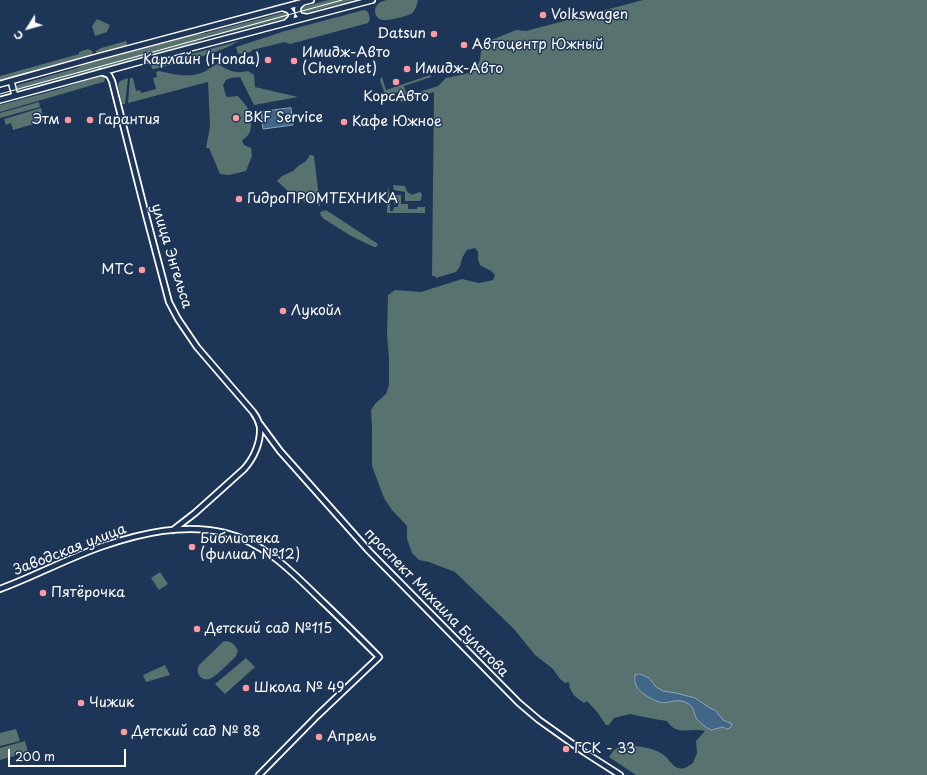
<!DOCTYPE html>
<html>
<head>
<meta charset="utf-8">
<style>
  body { margin:0 }
  #map { position:relative; width:927px; height:775px; overflow:hidden; background:#1d3557; font-family:"Playpen Sans",sans-serif }
  canvas { display:block }
  .north { position:absolute; left:8px; top:8px; width:40px; height:40px; -webkit-text-stroke:3px #1d3557; paint-order:stroke; rotate:233deg; font-size:11px; font-weight:700; line-height:16px; text-align:center; color:#fff }
  .north::after { content:''; display:block; margin:auto; width:14px; height:18px; background:#fff; clip-path:polygon(50% 0,100% 100%,50% 72%,0 100%) }
  .scale { position:absolute; left:8px; top:749px; width:118px; height:18px; box-sizing:border-box; border:2px solid #fff; border-top:0; padding-left:5px; font-size:12px; line-height:14px; white-space:nowrap; color:#fff; -webkit-text-stroke:3px #1d3557; paint-order:stroke }
</style>
</head>
<body>
<div id="map">
<canvas width="927" height="775"></canvas>
<div class="north">С</div>
<div class="scale">200 m</div>
</div>
<script>
const ctx = document.querySelector('canvas').getContext('2d');
ctx.lineJoin = 'round';
function fill(path, color) {
  ctx.fillStyle = color;
  ctx.fill(path, 'evenodd');
}
function stroke(path, color, width, dash) {
  ctx.strokeStyle = color;
  ctx.lineWidth = width;
  ctx.lineCap = dash ? 'butt' : 'round';
  ctx.setLineDash(dash || []);
  ctx.stroke(path);
}
function drawText(font, color, halo, rows, align = 'center') {
  ctx.font = font + ' "Playpen Sans",sans-serif';
  ctx.lineWidth = 3;
  ctx.setLineDash([]);
  ctx.textBaseline = 'middle';
  ctx.strokeStyle = halo;
  ctx.fillStyle = color;
  for (const [text, x, y, turn = 0] of rows) {
    ctx.save();
    ctx.translate(x, y);
    ctx.rotate((+turn || 0) * Math.PI / 180);
    ctx.textAlign = isNaN(turn) ? turn : align;
    if (halo) ctx.strokeText(text, 0, 0);
    ctx.fillText(text, 0, 0);
    ctx.restore();
  }
}
fill(new Path2D(`
  M328,0H354L305,13L301,12L300,10L303,7Z
  M387,0H418C417,5 415,11 411,14C407,16 388,21 383,20C375,19 372,9 379,3C381,1 384,1 387,0Z
  M643,0H927V775H636L609,757L613,751L621,745C634,746 649,746 661,753C668,757 671,765 678,768C684,770 688,766 693,763L697,753L696,741L705,731C691,727 677,737 667,721L654,719L630,714L614,718L609,725H606L597,712L587,701L584,703C576,698 569,692 569,682L565,683L560,679L553,669L535,655L514,629L455,572L429,562L419,560L412,553L407,539V526L392,510L384,498L372,466V427L371,410L375,404L386,394L389,385V358L387,335L388,295L395,290L421,292L462,279L479,283L493,280L495,275L491,271L480,265L478,259V252L475,248L467,250L462,258L460,266L456,272L436,278L435,276H432L434,92L401,102L398,92L387,95L385,94L380,80L381,78L382,77L386,90L430,75L431,77L404,86L407,96L435,87L438,86L446,78L465,74L472,71L477,67L480,60L481,51L489,41L516,30L526,31Z
  M365,10L368,12L370,19L368,23L290,44L285,42L252,50L251,52L238,54L236,47L285,31L360,11Z
  M285,12H287L288,14V17L287,18L207,38C169,54 127,62 88,73L78,74L19,90L17,89L16,88L18,85L77,68L84,64L191,35L206,33Z
  M97,19L110,25L107,32L95,36L92,26Z
  M126,41L128,47L98,55L96,53V51L101,48Z
  M239,41C216,55 180,62 154,69H152L151,65Z
  M88,49L92,51L93,53L90,57L0,82V76L79,54V52Z
  M218,64C229,71 236,74 248,71L254,75L255,87L298,97L254,105L240,77L231,78L226,80L223,85L226,96L228,97L238,96C247,107 251,109 251,124C251,125 251,130 250,131C249,136 245,137 242,141L244,145L251,148L252,156L246,171L229,175L220,174L209,148H206L210,127L208,82L128,103L130,78H133L136,91L140,90L141,93L156,89L153,78L157,77L156,72L159,71C173,74 187,78 201,73C208,71 211,66 218,64Z
  M101,76L104,77L105,79L104,82H103L0,112V105L56,90Z
  M128,78L125,104H122L118,85L120,81Z
  M39,102L40,107L0,118V113Z
  M41,108L44,121L13,130L11,123L6,125L4,119Z
  M310,155H312L314,156L320,206L318,205L315,201L306,203L304,201L291,194L277,181L282,176L293,171L298,166L306,161Z
  M393,185L405,186C406,190 409,196 415,194C417,193 418,192 420,192L422,194L421,200L420,201H405V192L394,190Z
  M388,186L390,199V211H393L394,207H398V204H394V196L396,195H401V204H408V209H417V207H425V213H387Z
  M326,210L378,244L376,247H374L351,236L324,219L321,216L320,212Z
  M160,572L168,584L159,590L151,578Z
  M224,641C232,641 235,645 238,651L236,656C231,661 215,678 209,679C200,681 195,672 199,665Z
  M246,658L255,667L225,694L215,684Z
  M165,665L170,675L146,682L143,675Z
  M16,729L20,741L0,746V733Z
  M25,741L28,752L0,760V748Z`), '#57726f');
const water = new Path2D(`
  M291,108L293,125L263,129L261,112Z
  M640,674L649,678L656,687L663,691L676,693L695,698L710,708L715,710L723,720L728,722L732,724L730,728L727,729L723,727L711,730C705,727 700,723 696,718C693,712 695,707 687,703C676,697 668,705 659,702C656,701 651,698 648,697C639,691 633,686 635,675Z`);
fill(water, '#416788');
stroke(water, '#8da4b8', 1);
const secondary = new Path2D(`
  M101,72L109,75L112,81L146,215L169,302L178,319L197,347L253,412C256,416 259,422 260,427C261,442 254,458 244,469L195,513L173,530
  M260,424L280,451L369,551L519,703L539,720L584,752L620,775
  M0,589C35,576 68,558 103,546C142,533 184,523 225,533C266,543 294,574 323,602C342,620 360,638 379,657L317,716L259,775`);
const primary = new Path2D(`
  M302,3C297,6 296,11 300,16L306,17
  M283,8L289,10L292,14L291,18L287,22
  M11,81L15,96
  M0,84L97,57L311,0
  M0,100L157,57L372,0`);
stroke(secondary, '#fff', 8);
stroke(primary, '#fff', 8);
stroke(secondary, '#1d3557', 4.5);
stroke(primary, '#1d3557', 5);
stroke(new Path2D(`
  M0,94L342,0`), '#fff', 1);
for (const [x, y, r, color] of [
  [543,15,4,"#ff9aa2"],
  [434,34,4,"#ff9aa2"],
  [464,45,4,"#ff9aa2"],
  [268,60,4,"#ff9aa2"],
  [294,61,4,"#ff9aa2"],
  [407,69,4,"#ff9aa2"],
  [396,82,4,"#ff9aa2"],
  [236,118,4,"#ff9aa2"],
  [68,120,4,"#ff9aa2"],
  [90,120,4,"#ff9aa2"],
  [344,122,4,"#ff9aa2"],
  [239,199,4,"#ff9aa2"],
  [142,270,4,"#ff9aa2"],
  [283,311,4,"#ff9aa2"],
  [192,547,4,"#ff9aa2"],
  [43,593,4,"#ff9aa2"],
  [197,629,4,"#ff9aa2"],
  [246,688,4,"#ff9aa2"],
  [81,703,4,"#ff9aa2"],
  [124,732,4,"#ff9aa2"],
  [319,737,4,"#ff9aa2"],
  [566,749,4,"#ff9aa2"]
]) {
  const dot = new Path2D();
  dot.arc(x, y, r, 0, 2 * Math.PI);
  ctx.fillStyle = color;
  ctx.fill(dot);
  stroke(dot, '#1d3557', 1.5);
}
drawText('14px', '#fff', '#1d3557', [
  ["Volkswagen",551,15],
  ["Datsun",426,34,"right"],
  ["Автоцентр Южный",472,45],
  ["Имидж-Авто",302,53],
  ["(Chevrolet)",302,69],
  ["Карлайн (Honda)",260,60,"right"],
  ["Имидж-Авто",415,69],
  ["КорсАвто",396,97,"center"],
  ["BKF Service",244,118],
  ["Этм",60,120,"right"],
  ["Гарантия",98,120],
  ["Кафе Южное",352,122],
  ["ГидроПРОМТЕХНИКА",247,199],
  ["МТС",134,270,"right"],
  ["Лукойл",291,311],
  ["Библиотека",200,539],
  ["(филиал №12)",200,555],
  ["Пятёрочка",51,593],
  ["Детский сад №115",205,629],
  ["Школа № 49",254,688],
  ["Чижик",89,703],
  ["Детский сад № 88",132,732],
  ["Апрель",327,737],
  ["ГСК - 33",574,749]
], 'left');
drawText('14px', '#fff', '#1d3557', [
  ["улица Энгельса",171,256,73],
  ["Заводская улица",70,550,-21],
  ["проспект Михаила Булатова",436,603,46]
]);
</script>
</body>
</html>
